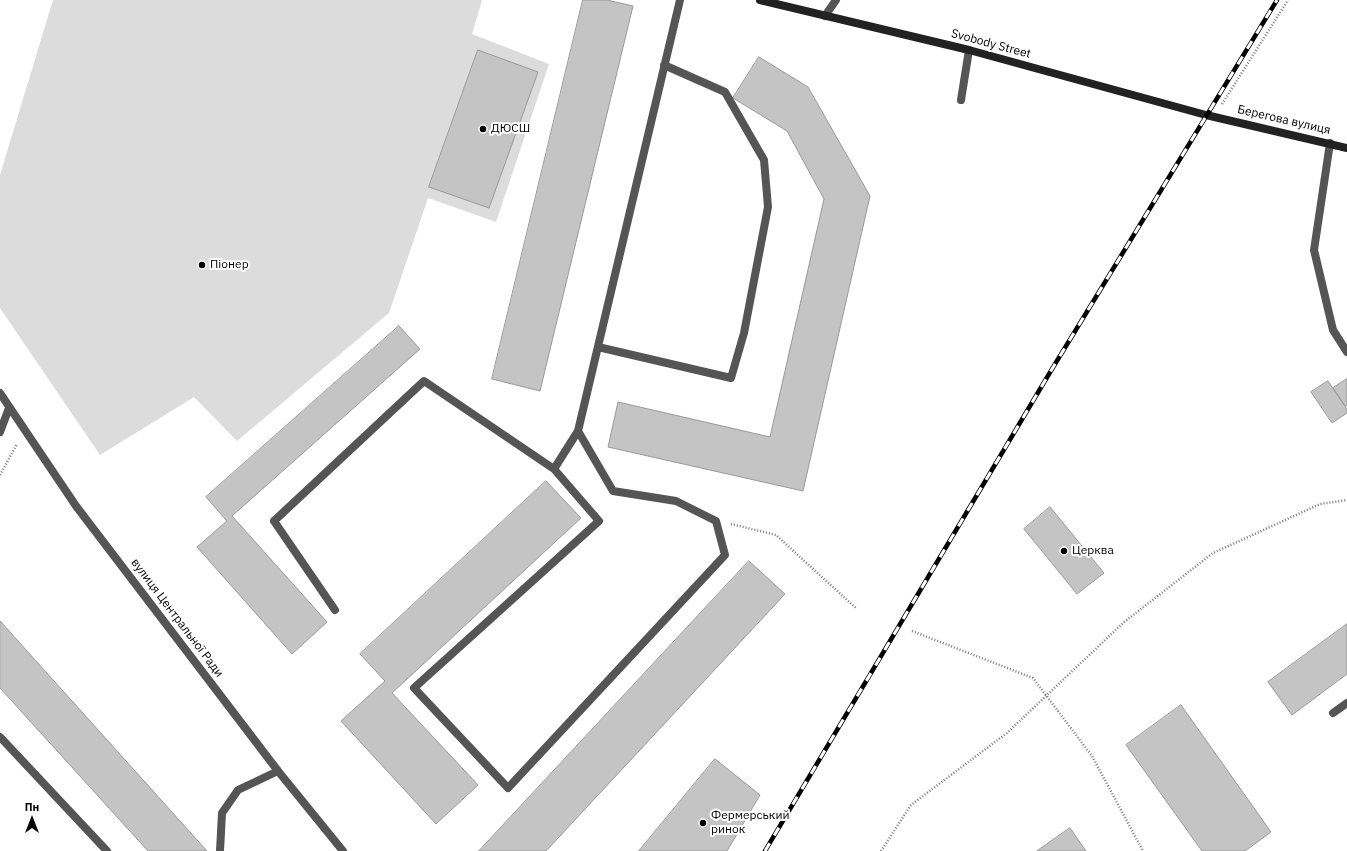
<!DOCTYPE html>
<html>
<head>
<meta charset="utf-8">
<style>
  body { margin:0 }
  #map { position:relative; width:1347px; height:851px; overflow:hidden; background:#fff; font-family:"IBM Plex Sans",sans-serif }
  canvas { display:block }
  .north { position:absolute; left:12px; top:799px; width:40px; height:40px; -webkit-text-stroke:3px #fff; paint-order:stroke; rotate:0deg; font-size:11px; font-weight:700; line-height:16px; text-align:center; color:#000 }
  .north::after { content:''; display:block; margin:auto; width:14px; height:18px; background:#000; clip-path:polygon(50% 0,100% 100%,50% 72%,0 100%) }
</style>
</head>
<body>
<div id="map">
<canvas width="1347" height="851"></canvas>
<div class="north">Пн</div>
</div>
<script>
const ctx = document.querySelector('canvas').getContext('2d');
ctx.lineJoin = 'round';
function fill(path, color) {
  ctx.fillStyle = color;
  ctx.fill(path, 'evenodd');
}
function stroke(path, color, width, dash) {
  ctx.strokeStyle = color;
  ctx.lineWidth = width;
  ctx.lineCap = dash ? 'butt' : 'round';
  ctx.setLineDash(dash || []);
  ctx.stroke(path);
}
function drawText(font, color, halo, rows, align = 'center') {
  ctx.font = font + ' "IBM Plex Sans",sans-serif';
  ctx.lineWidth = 4;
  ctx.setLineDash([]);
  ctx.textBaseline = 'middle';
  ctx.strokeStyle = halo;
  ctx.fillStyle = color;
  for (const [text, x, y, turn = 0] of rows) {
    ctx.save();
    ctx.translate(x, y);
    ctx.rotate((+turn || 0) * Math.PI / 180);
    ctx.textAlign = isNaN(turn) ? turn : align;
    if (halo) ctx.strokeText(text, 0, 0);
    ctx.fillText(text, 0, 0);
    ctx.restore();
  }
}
fill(new Path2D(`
  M53,0H482L472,34L549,64L496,222L428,198L389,313L237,441L194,397L100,455L0,308V175Z`), '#dcdcdc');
const building = new Path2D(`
  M583,0H607L633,6L540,391L492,379Z
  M478,50L538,72L489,208L429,187Z
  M759,57L808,87L870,196L803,491L608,447L618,402L770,437L824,199L787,131L733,98Z
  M399,326L420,349L232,516L327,622L292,654L197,547L227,521L206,497Z
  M1347,379V405L1345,406L1333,388Z
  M1328,381L1347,409V413L1332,423L1311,392Z
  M546,481L581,518L392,693L478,785L436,824L341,721L385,681L360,654Z
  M1050,507L1104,573L1077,594L1024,529Z
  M749,561L785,594L546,851H479Z
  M0,621L207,851H148L0,688Z
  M1347,624V674L1292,715L1268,682Z
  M1181,705L1271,832L1245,851H1202L1126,745Z
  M715,759L760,795L727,851H639Z
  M1070,828L1086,851H1037Z`);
fill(building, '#c4c4c4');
stroke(building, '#999', 1);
stroke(new Path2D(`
  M1222,104L1288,0
  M0,475L17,444
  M731,524L776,535L857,609
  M912,631L1033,678L1092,756L1143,851
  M881,851L911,805L1007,733L1123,623L1213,553L1320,504L1347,500`), '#777', 2.5, [1, 2]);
stroke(new Path2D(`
  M961,100L969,50
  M1330,143L1314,250L1333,330L1347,352
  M598,347L731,378L744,333L768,207L764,160L725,92L664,65
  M554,469L599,521L414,688L508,788L725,555L716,521L676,501L613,491L578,431
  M335,610L274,521L424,381L554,469L578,431L680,0
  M1333,713L1347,703
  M0,737L107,851
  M220,851L222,813L238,790L278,771`), '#555', 8);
stroke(new Path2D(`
  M825,16L836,0
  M0,393L76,506L278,771L343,851
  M0,432L9,408`), '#555', 8);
stroke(new Path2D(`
  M760,0L969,50L1206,115L1347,148`), '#222', 8);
const rail = new Path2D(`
  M765,851L1052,369L1277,0`);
stroke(rail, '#000', 4.5);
stroke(rail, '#fff', 3, [9]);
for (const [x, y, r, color] of [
  [483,129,4,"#000"],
  [202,265,4,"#000"],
  [1064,551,4,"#000"],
  [703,823,4,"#000"]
]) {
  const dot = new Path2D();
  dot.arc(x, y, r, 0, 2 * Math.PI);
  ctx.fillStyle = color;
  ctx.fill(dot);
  stroke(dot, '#fff', 1.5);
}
drawText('12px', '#000', '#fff', [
  ["Svobody Street",991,44,15],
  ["Берегова вулиця",1284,120,13],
  ["вулиця Центральної Ради",177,618,53]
]);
drawText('12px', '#000', '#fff', [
  ["ДЮСШ",491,129],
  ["Піонер",210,265],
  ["Церква",1072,551],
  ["Фермерський",711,816],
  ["ринок",711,830]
], 'left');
</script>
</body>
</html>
